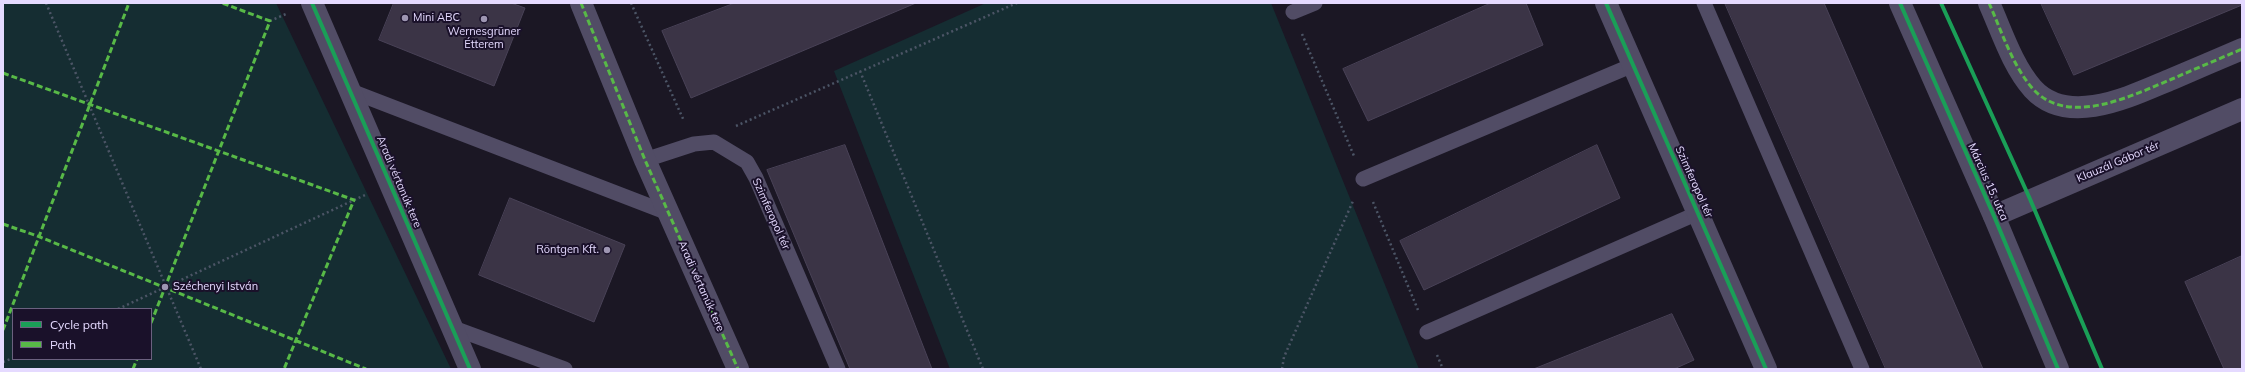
<!DOCTYPE html>
<html>
<head>
<meta charset="utf-8">
<style>
  body { margin:0 }
  #map { position:relative; width:2245px; height:372px; overflow:hidden; background:#1b1724; font-family:Mulish,sans-serif }
  canvas { display:block }
  .frame { position:absolute; inset:0; border:4px solid #e5daff; pointer-events:none }
  .legend { position:absolute; left:12px; top:308px; width:140px; height:52px; box-sizing:border-box; background:#1a112a; border:1px solid #6b617f; margin:0; padding:5px 7px; list-style:none; font-size:12px; color:#e5daff }
  .legend li { display:flex; align-items:center; gap:8px; height:20px }
  .legend b { width:20px; border:1px solid #6b617f }
</style>
</head>
<body>
<div id="map">
<canvas width="2245" height="372"></canvas>
<div class="frame"></div>
<ul class="legend">
<li><b style="height:5px;background:#1a9f57"></b>Cycle path</li>
<li><b style="height:5px;background:#58b947"></b>Path</li>
</ul>
</div>
<script>
const ctx = document.querySelector('canvas').getContext('2d');
ctx.lineJoin = 'round';
function fill(path, color) {
  ctx.fillStyle = color;
  ctx.fill(path, 'evenodd');
}
function stroke(path, color, width, dash) {
  ctx.strokeStyle = color;
  ctx.lineWidth = width;
  ctx.lineCap = dash ? 'butt' : 'round';
  ctx.setLineDash(dash || []);
  ctx.stroke(path);
}
function drawText(font, color, halo, rows, align = 'center') {
  ctx.font = font + ' Mulish,sans-serif';
  ctx.lineWidth = 4;
  ctx.setLineDash([]);
  ctx.textBaseline = 'middle';
  ctx.strokeStyle = halo;
  ctx.fillStyle = color;
  for (const [text, x, y, turn = 0] of rows) {
    ctx.save();
    ctx.translate(x, y);
    ctx.rotate((+turn || 0) * Math.PI / 180);
    ctx.textAlign = isNaN(turn) ? turn : align;
    if (halo) ctx.strokeText(text, 0, 0);
    ctx.fillText(text, 0, 0);
    ctx.restore();
  }
}
fill(new Path2D(`
  M3,3H276L451,369H3ZM13,309H151V359H13Z
  M986,3H1271L1419,369H950L834,71Z`), '#152d32');
const building = new Path2D(`
  M394,3H511L525,8L494,86L379,40Z
  M735,3H916L691,98L662,31Z
  M1491,3H1526L1543,45L1368,121L1343,69Z
  M1725,3H1824L1983,369H1886Z
  M2041,3H2242V5L2074,75Z
  M845,145L932,369H850L767,170Z
  M1597,145L1620,198L1424,290L1400,241Z
  M510,198L625,245L594,322L479,275Z
  M2242,256V369H2224L2185,282Z
  M1672,314L1694,360L1674,369H1534Z`);
fill(building, '#3b3446');
stroke(building, '#494257', 1);
stroke(new Path2D(`
  M46,3L201,369
  M631,3L684,121
  M270,21L286,14
  M1302,34L1354,156
  M860,71L983,369
  M736,126L1017,3
  M1373,202L1418,310
  M118,309L365,195
  M1437,355L1443,369
  M3,362L13,358
  M1282,369L1284,357L1353,201`), '#4c5566', 2.5, [2, 3]);
stroke(new Path2D(`
  M1704,3L1862,369
  M1293,12L1315,3
  M351,91L668,213
  M645,160L694,144L714,142L747,162L756,178L838,369
  M1363,179L1633,65
  M451,327L565,369
  M1427,332L1698,213`), '#514c65', 15);
stroke(new Path2D(`
  M312,3L470,369
  M581,3L645,160L738,369
  M1606,3L1766,369
  M1989,3C2002,32 2012,65 2033,89C2069,128 2133,95 2172,79C2195,69 2219,59 2242,49
  M1994,216L2242,109`), '#514c65', 22);
stroke(new Path2D(`
  M1900,3L1994,216L2058,369`), '#514c65', 22);
stroke(new Path2D(`
  M581,3L645,160L738,369
  M1989,3C2002,32 2012,65 2033,89C2069,128 2133,95 2172,79C2195,69 2219,59 2242,49
  M3,73L354,200L284,369
  M3,224L40,237L366,369
  M151,323L270,21L222,3
  M3,330L129,3
  M133,369L137,359`), '#58b947', 3, [6, 3]);
stroke(new Path2D(`
  M312,3L470,369
  M1606,3L1766,369
  M1900,3L1994,216L2058,369
  M1941,3L2030,199L2102,369`), '#1a9f57', 4);
for (const [x, y, r, color] of [
  [405,18,4,"#9e96b2"],
  [484,19,4,"#9e96b2"],
  [607,250,4,"#9e96b2"],
  [165,287,4,"#9e96b2"]
]) {
  const dot = new Path2D();
  dot.arc(x, y, r, 0, 2 * Math.PI);
  ctx.fillStyle = color;
  ctx.fill(dot);
  stroke(dot, '#1a112a', 1.5);
}
drawText('11px', '#e5daff', '#1a112a', [
  ["Mini ABC",413,18],
  ["Wernesgrüner",484,32,"center"],
  ["Étterem",484,45,"center"],
  ["Röntgen Kft.",599,250,"right"],
  ["Széchenyi István",173,287]
], 'left');
drawText('11px', '#e5daff', '#1a112a', [
  ["Klauzál Gábor tér",2118,162,-23],
  ["Aradi vértanúk tere",399,182,67],
  ["Szimferopol tér",1694,182,66],
  ["Március 15. utca",1988,182,66],
  ["Szimferopol tér",771,214,66],
  ["Aradi vértanúk tere",701,286,66]
]);
</script>
</body>
</html>
